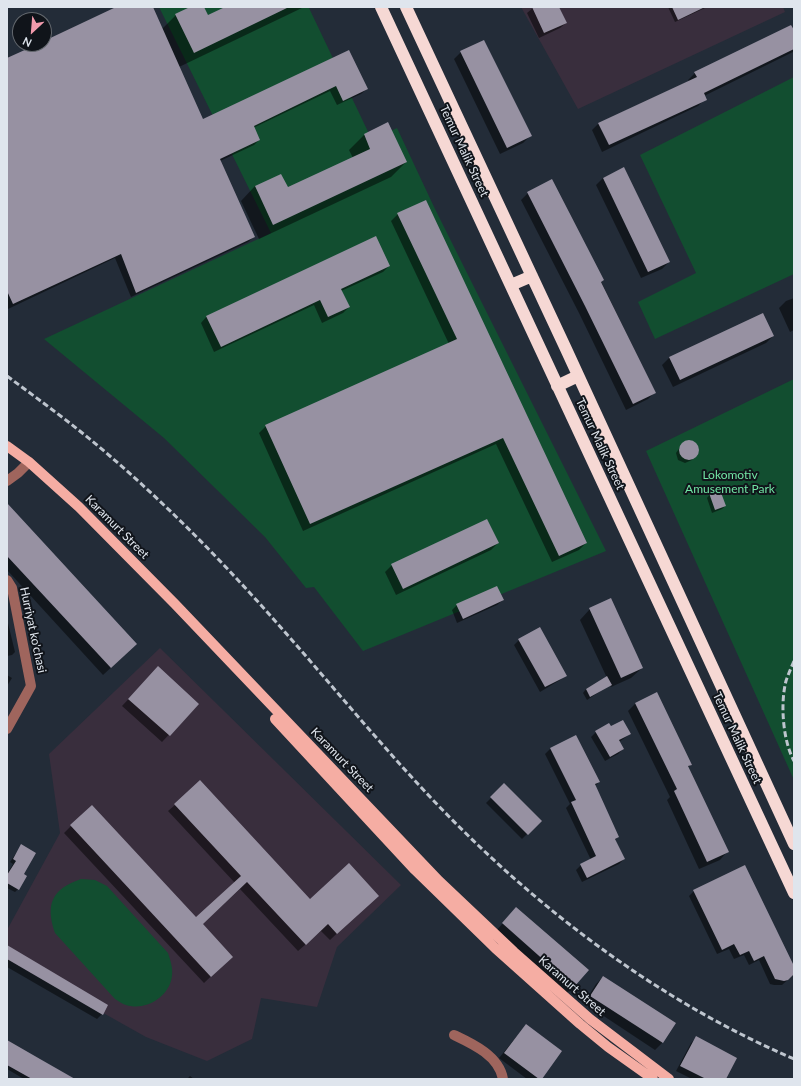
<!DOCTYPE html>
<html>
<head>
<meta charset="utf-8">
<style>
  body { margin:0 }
  #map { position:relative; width:801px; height:1086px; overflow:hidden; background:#232c38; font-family:Lato,sans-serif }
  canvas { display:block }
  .frame { position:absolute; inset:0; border:8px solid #dfe5ed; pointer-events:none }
  .north { position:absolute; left:12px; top:12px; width:40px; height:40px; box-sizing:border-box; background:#10141a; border:1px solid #63686e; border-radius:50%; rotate:206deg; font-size:11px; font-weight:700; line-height:16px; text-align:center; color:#dfe5ed }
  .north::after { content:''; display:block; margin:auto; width:14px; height:18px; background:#f29aac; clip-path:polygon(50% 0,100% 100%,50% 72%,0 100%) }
</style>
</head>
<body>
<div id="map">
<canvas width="801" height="1086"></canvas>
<div class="frame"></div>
<div class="north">N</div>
</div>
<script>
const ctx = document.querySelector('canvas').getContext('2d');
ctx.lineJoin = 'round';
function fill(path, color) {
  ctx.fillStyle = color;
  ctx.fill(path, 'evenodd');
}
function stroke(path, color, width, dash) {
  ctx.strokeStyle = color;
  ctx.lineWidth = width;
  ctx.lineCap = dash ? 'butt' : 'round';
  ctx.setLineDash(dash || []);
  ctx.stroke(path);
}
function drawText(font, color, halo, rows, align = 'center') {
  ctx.font = font + ' Lato,sans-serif';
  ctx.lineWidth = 4;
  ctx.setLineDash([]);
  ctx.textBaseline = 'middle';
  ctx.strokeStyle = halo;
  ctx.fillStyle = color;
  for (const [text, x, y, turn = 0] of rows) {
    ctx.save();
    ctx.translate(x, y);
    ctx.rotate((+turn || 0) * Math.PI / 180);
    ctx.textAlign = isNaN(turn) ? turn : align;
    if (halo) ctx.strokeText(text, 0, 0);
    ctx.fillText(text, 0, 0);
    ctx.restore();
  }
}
fill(new Path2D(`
  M521,7H783L785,12L578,109Z
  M160,648L401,885L337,947L317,1007L261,998L252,1039L207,1061L146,1037L7,959V930L60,833L49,754Z`), '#392e3d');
fill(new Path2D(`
  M159,7H311L309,8L372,140L397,128L435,209L606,551L363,651L314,587L306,588L265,537L164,438L44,339L271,233Z
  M794,77V274L655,339L638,302L696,273L640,155Z
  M794,379V780L646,451Z
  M81,879L95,880L107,886L168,953C171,962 174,971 171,981C166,998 145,1011 126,1005C122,1004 119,1001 115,999L55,933C45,904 52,889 81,879Z`), '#124e30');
fill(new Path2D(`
  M119,7H152L162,29L176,15L192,7H203L208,17L228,7H304L179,67L202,121L348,51L367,89L361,94L337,105L330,91L253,128L259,140L254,145L220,161L254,237L248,242L131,297L115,258L8,309L7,60L40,44H44V42Z
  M534,7H558L566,23L560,28L539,38L527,13Z
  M668,7H707L675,22Z
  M794,33L793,52L704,96L705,99L698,106L602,152L592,130L599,123L689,81L688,80L695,73Z
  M461,52L530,136L523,143L500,154L454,59Z
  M388,124L406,162L391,177L259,239L241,201L255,186L287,189L353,158L349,150L364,135Z
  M624,168L669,262L662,269L641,278L596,185L603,178Z
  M552,181L655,392L648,399L626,410L579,313L521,200L528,193Z
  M398,214L586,543L579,550L552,562L496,444L303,531L259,433L266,426L449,344L391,221Z
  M389,266L383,272L341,291L349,307L343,313L322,323L314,305L214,352L201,323L207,316Z
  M794,298V330L790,332L779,308L786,301Z
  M763,315L773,336L766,343L673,387L662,365L669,358Z
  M690,441L696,444L698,450L696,456L692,460L685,463L678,460L676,453L683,443Z
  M710,494L725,506L722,509L712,513L707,498Z
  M7,507L129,651L103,675L7,570Z
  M498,543L491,550L396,595L385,572L392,565Z
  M503,600L497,605L457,623L452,610L457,605Z
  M590,609L642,668L631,678L611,687L610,685L587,700L583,693L586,689L607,678L580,620Z
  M7,619L15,652L12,655L7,656Z
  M519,640L566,675L560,680L540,692L514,645Z
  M7,675L12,678L7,686Z
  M151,675L198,704L162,742L122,706Z
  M636,703L690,765L688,767L727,852L720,860L699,869L667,800L670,797L628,711Z
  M611,728L630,734L619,742L623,749L618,754L605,761L591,737L596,732Z
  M576,736L599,782L595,786L618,837L615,840L624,859L619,864L582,882L576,870L581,865L591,860L566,808L570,804L545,754L550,749Z
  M504,785L540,821L522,839L486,803Z
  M175,805L310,900L370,902L330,940L321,931L298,951L240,889L202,924L225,963L204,983L64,833L71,826L196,918L235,883L168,811Z
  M21,846L22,874L18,889L15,892L7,888V874L13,864L10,862Z
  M694,891L794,968L791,977L782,985H774L770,984L759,960L749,965L744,955L734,959L729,949L717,954L689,896Z
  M510,915L574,986L567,993L496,931Z
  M7,947L102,1014L97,1019L7,967Z
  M603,977L674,1024L662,1043L655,1050L584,1003L596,984Z
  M526,1025L540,1079H527L499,1058Z
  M696,1038L725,1079H692L676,1071L691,1043Z
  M7,1041L73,1079H24L7,1069Z
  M190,1076L194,1079H187Z`), '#0007');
fill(new Path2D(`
  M116,7H153L203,119L349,50L368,89L343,101L336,86L254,126L260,140L220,159L255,237L136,293L121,254L13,304L7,291V58L38,44H44V41Z
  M190,7H204L208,15L225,7H289L194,53L175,14Z
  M532,7H559L567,23L544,33Z
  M672,7H705L678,20Z
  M791,25L794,30V49L704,93L707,100L609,145L598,123L697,77L694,72Z
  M484,40L532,136L507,148L460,51Z
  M388,122L407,162L273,225L255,186L281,174L288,187L370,149L364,134Z
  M624,167L670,262L648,272L603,178Z
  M552,179L604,280L601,282L656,393L633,404L585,306L527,192Z
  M426,200L587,543L559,556L503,438L310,524L265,425L457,339L397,213Z
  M376,236L390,266L341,289L350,307L328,317L320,300L221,347L206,316Z
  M763,313L774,336L680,380L669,357Z
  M679 450a10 10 0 1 1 20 0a10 10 0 1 1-20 0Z
  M720,490L726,506L715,510L709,493Z
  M7,503L137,644L111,668L7,556Z
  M487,519L499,543L403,589L391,564Z
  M497,586L504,600L463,619L456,604Z
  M611,598L643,668L621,678L589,608Z
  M540,627L567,676L545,687L518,639Z
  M158,666L199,704L170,736L128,699Z
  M607,676L612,685L590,697L586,689Z
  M657,692L692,765L688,766L729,852L707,862L674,791L677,789L635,703Z
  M623,720L631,734L619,740L624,749L610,757L595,731L609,723L611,726Z
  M576,735L600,782L595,784L619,837L615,839L625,859L587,878L580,864L596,856L571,802L576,800L550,748Z
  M200,780L310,899L349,863L379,896L337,934L328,924L306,945L247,882L203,924L233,957L211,977L70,825L92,805L196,917L241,876L174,804Z
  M504,783L542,821L528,835L490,797Z
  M21,844L36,853L24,874L27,876L19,890L7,883V875L16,861L13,859Z
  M745,865L794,966V974L788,980L784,981L775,979L764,956L754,961L749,951L740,955L734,944L722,950L693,890Z
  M516,907L589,970L574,987L502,923Z
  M7,945L108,1005L103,1015L7,959Z
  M603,976L676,1023L663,1043L590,996Z
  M526,1024L562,1051L542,1079H539L504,1053Z
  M696,1036L737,1058L726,1079H706L680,1066Z
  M7,1040L40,1059L75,1079H32L7,1065Z`), '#9791a2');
stroke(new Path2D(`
  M7,481L18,473L29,462
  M7,580L12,588L31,686L7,729
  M454,1035C473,1044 499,1056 503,1079`), '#9f655d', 10);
stroke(new Path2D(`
  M7,446L29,462L79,507L175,604L439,881L514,952L590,1019L669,1079
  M275,719L415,870L495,948L580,1024L608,1047L653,1079`), '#f5ada3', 10);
stroke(new Path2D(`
  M381,7L794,893
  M406,7L566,349L794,844
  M511,285L532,276
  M557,386L578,376`), '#f6d8d4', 12);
stroke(new Path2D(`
  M7,376C42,402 78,428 111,457C155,495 197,536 236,578C299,645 356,717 418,784C524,899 650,997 794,1059
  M794,661C791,668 788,675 786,681C780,704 783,741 794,761`), '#bec5ce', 3, [6, 3]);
drawText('12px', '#dfe5ed', '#10141a', [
  ["Temur Malik Street",464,151,65],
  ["Temur Malik Street",600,444,65],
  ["Karamurt Street",117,527,45],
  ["Hurriyat ko'chasi",33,630,78],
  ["Temur Malik Street",737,738,65],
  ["Karamurt Street",342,760,46],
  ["Karamurt Street",572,986,41]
]);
drawText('12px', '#72e5a5', '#10141a', [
  ["Lokomotiv",730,475],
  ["Amusement Park",730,489]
]);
</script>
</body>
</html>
